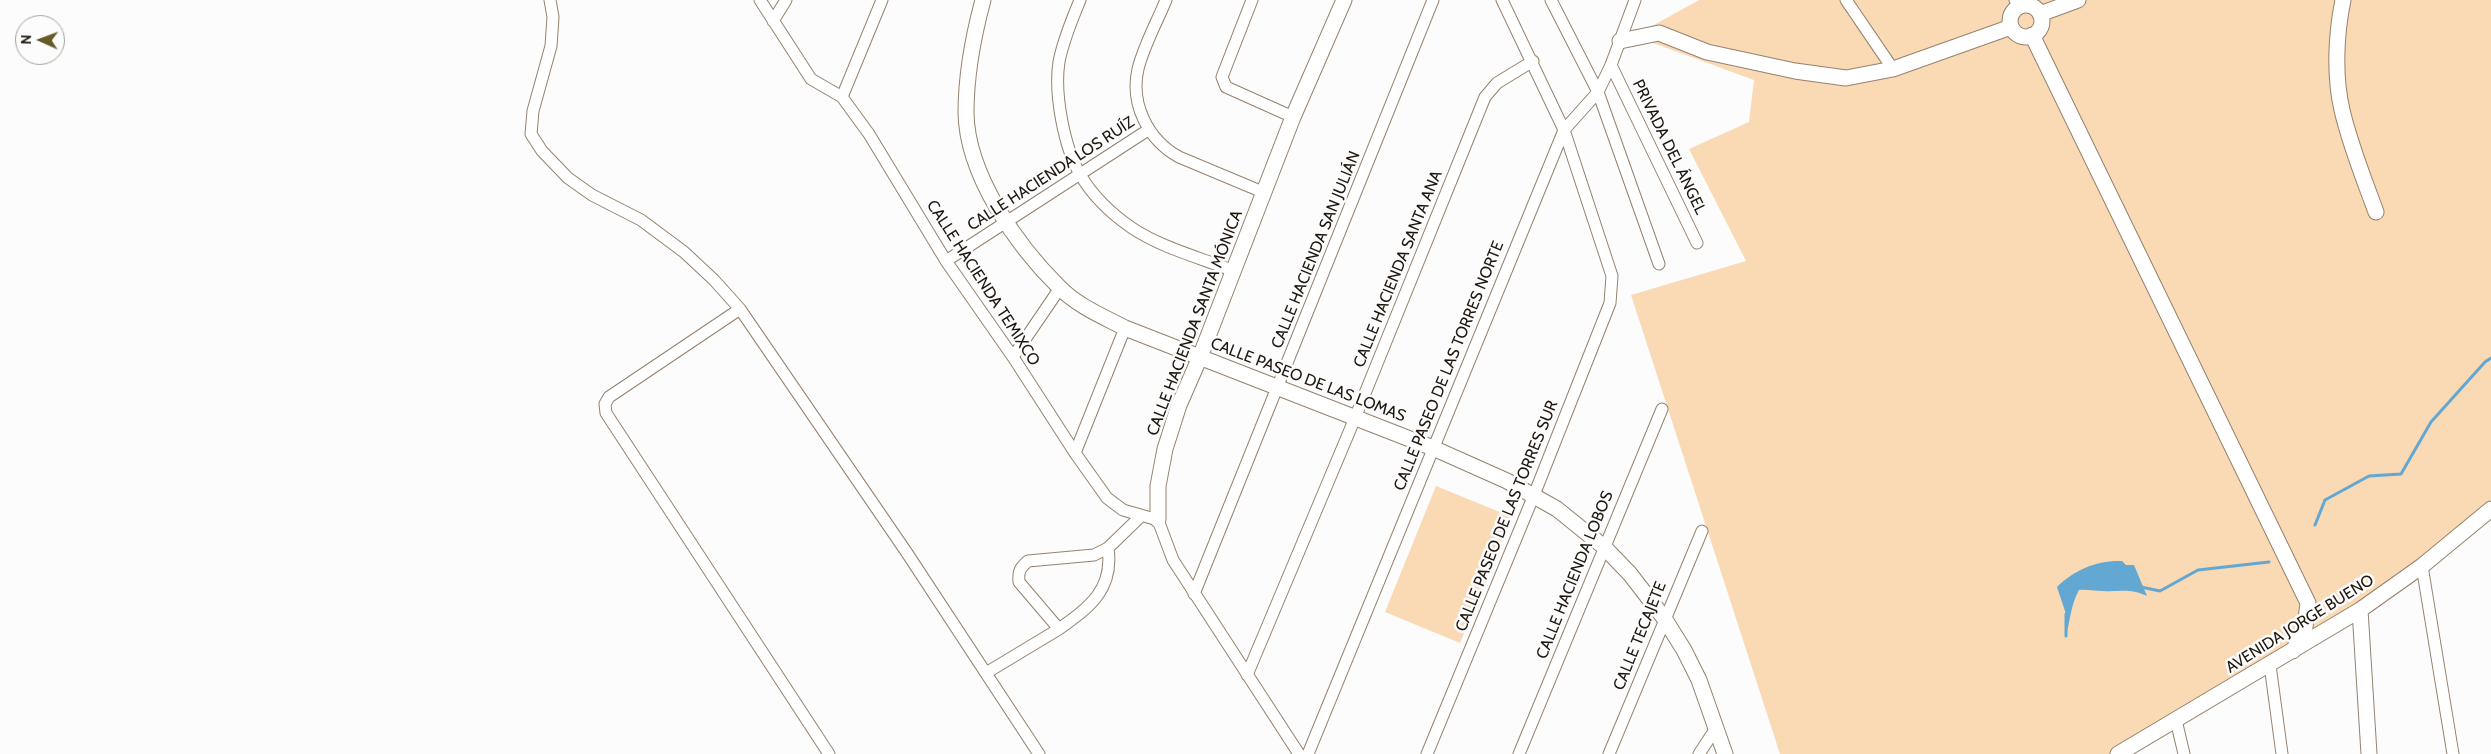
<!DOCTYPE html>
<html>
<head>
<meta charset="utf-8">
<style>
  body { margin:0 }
  #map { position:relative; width:2491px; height:754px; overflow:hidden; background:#fcfcfc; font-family:Cabin,sans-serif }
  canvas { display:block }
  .north { position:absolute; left:15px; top:15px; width:50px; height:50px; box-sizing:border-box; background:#fcfcfc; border:1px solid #a3a09d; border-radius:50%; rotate:272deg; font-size:14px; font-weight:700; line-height:20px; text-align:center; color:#1e170f }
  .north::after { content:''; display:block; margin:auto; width:18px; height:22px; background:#675b27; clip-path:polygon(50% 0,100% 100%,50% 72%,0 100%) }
</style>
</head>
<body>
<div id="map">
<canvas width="2491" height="754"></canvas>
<div class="north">N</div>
</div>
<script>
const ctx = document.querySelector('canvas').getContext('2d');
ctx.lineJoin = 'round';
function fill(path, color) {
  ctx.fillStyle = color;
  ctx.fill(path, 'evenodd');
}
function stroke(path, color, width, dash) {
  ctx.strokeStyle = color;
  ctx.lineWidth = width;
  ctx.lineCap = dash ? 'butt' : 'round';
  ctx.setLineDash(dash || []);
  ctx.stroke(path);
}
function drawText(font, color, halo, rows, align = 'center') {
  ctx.font = font + ' Cabin,sans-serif';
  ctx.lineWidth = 5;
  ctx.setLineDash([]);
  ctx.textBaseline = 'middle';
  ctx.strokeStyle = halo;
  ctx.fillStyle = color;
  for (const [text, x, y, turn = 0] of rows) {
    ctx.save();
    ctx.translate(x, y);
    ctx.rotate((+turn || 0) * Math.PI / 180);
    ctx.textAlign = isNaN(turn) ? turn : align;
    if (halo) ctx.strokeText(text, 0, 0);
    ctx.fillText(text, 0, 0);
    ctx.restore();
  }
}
fill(new Path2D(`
  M1699,0H2491V509L2422,566L2130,754H1780L1631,295L1746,261L1689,149L1749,122L1754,80L1634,36Z
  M1436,486L1512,517L1460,643L1385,612Z`), '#fad9b5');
fill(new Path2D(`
  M2122,561L2126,565H2134L2147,596C2129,588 2122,592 2103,591C2095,591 2087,589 2079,590C2071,604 2070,621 2066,636V614L2057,587C2074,570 2097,560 2122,561Z`), '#62a8d3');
stroke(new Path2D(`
  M2315,525L2325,500L2369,476L2401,474L2431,422L2485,362L2491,358
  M2141,587L2160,591L2198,570L2269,562
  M2066,636V614`), '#62a8d3', 3);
const street = new Path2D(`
  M550,0L553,17L551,46L533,111L531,134L542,151L568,178L592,195L641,220L684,252L714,280L740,309L907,553L1039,754
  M760,0L811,79L842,97L869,134L946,261L1013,357L1075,453L1107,498L1123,510L1158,520L1173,560L1299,754
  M1080,0C1072,20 1063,40 1059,62C1054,94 1064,148 1081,176C1093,196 1113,215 1132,228C1162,248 1201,258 1234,271
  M1166,0C1157,22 1144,45 1138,69C1130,104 1148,140 1179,157L1265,193
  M1252,0L1222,77L1226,87L1293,117
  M1551,0L1598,92L1659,264
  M1846,0L1893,69
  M2015,0L2019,6
  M773,21L786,0
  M1611,65L1697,243
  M842,97L882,0
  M946,261L1148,130
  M740,309L609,397L605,404L606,413L829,754
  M1013,357L1060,288
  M1075,453L1125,328
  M2422,566L2453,754
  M1194,594L1433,0
  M1059,629C1090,607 1114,589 1108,548
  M2270,665L2282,754
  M986,673L1059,629L1019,582C1018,571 1020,568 1028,561L1094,555L1108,548L1140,517
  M1247,675L1355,418L1485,97L1497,83L1533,61
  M2176,720L2184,754
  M1308,754L1564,130L1598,92L1611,65L1635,0
  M1427,754L1534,495L1610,303L1612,276L1564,130L1502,0
  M1519,754L1662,409
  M1609,754L1702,531
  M1699,754L1716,728`);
const secondary = new Path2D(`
  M983,0C973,37 966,75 966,113C967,175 1017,246 1060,288C1078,306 1102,316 1125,328L1433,448L1507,481L1557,509L1604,547L1630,574L1664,618L1684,650L1699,680L1725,754
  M2343,0C2336,34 2334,76 2342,110C2350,145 2364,179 2376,212
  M2010 21a16 16 0 1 1 32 0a16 16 0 1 1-32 0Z
  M2040,14L2078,0
  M2032,35L2308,603L2305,627L2293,651
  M1620,41L1659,33L1707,52L1795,71L1846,78L1893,69L2011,27
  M1158,520V486L1165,449L1179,405L1200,357L1293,117L1344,0
  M2360,610L2369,754
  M2118,754L2360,610L2422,566L2491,509`);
stroke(street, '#95826d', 13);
stroke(secondary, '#95826d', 17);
stroke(street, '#fff', 11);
stroke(secondary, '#fff', 15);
drawText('16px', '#1e170f', '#fcfcfc', [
  ["PRIVADA DEL ÁNGEL",1669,147,64],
  ["CALLE HACIENDA LOS RUÍZ",1051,174,-33],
  ["CALLE HACIENDA SAN JULIÁN",1316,250,-68],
  ["CALLE HACIENDA SANTA ANA",1398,269,-68],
  ["CALLE HACIENDA TEMIXCO",983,283,57],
  ["CALLE HACIENDA SANTA MÓNICA",1195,323,-69],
  ["CALLE PASEO DE LAS TORRES NORTE",1449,366,-68],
  ["CALLE PASEO DE LAS LOMAS",1308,380,21],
  ["CALLE PASEO DE LAS TORRES SUR",1507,516,-68],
  ["CALLE HACIENDA LOBOS",1575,575,-68],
  ["AVENIDA JORGE BUENO",2300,624,-32],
  ["CALLE TECAJETE",1640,636,-68]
]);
</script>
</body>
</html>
